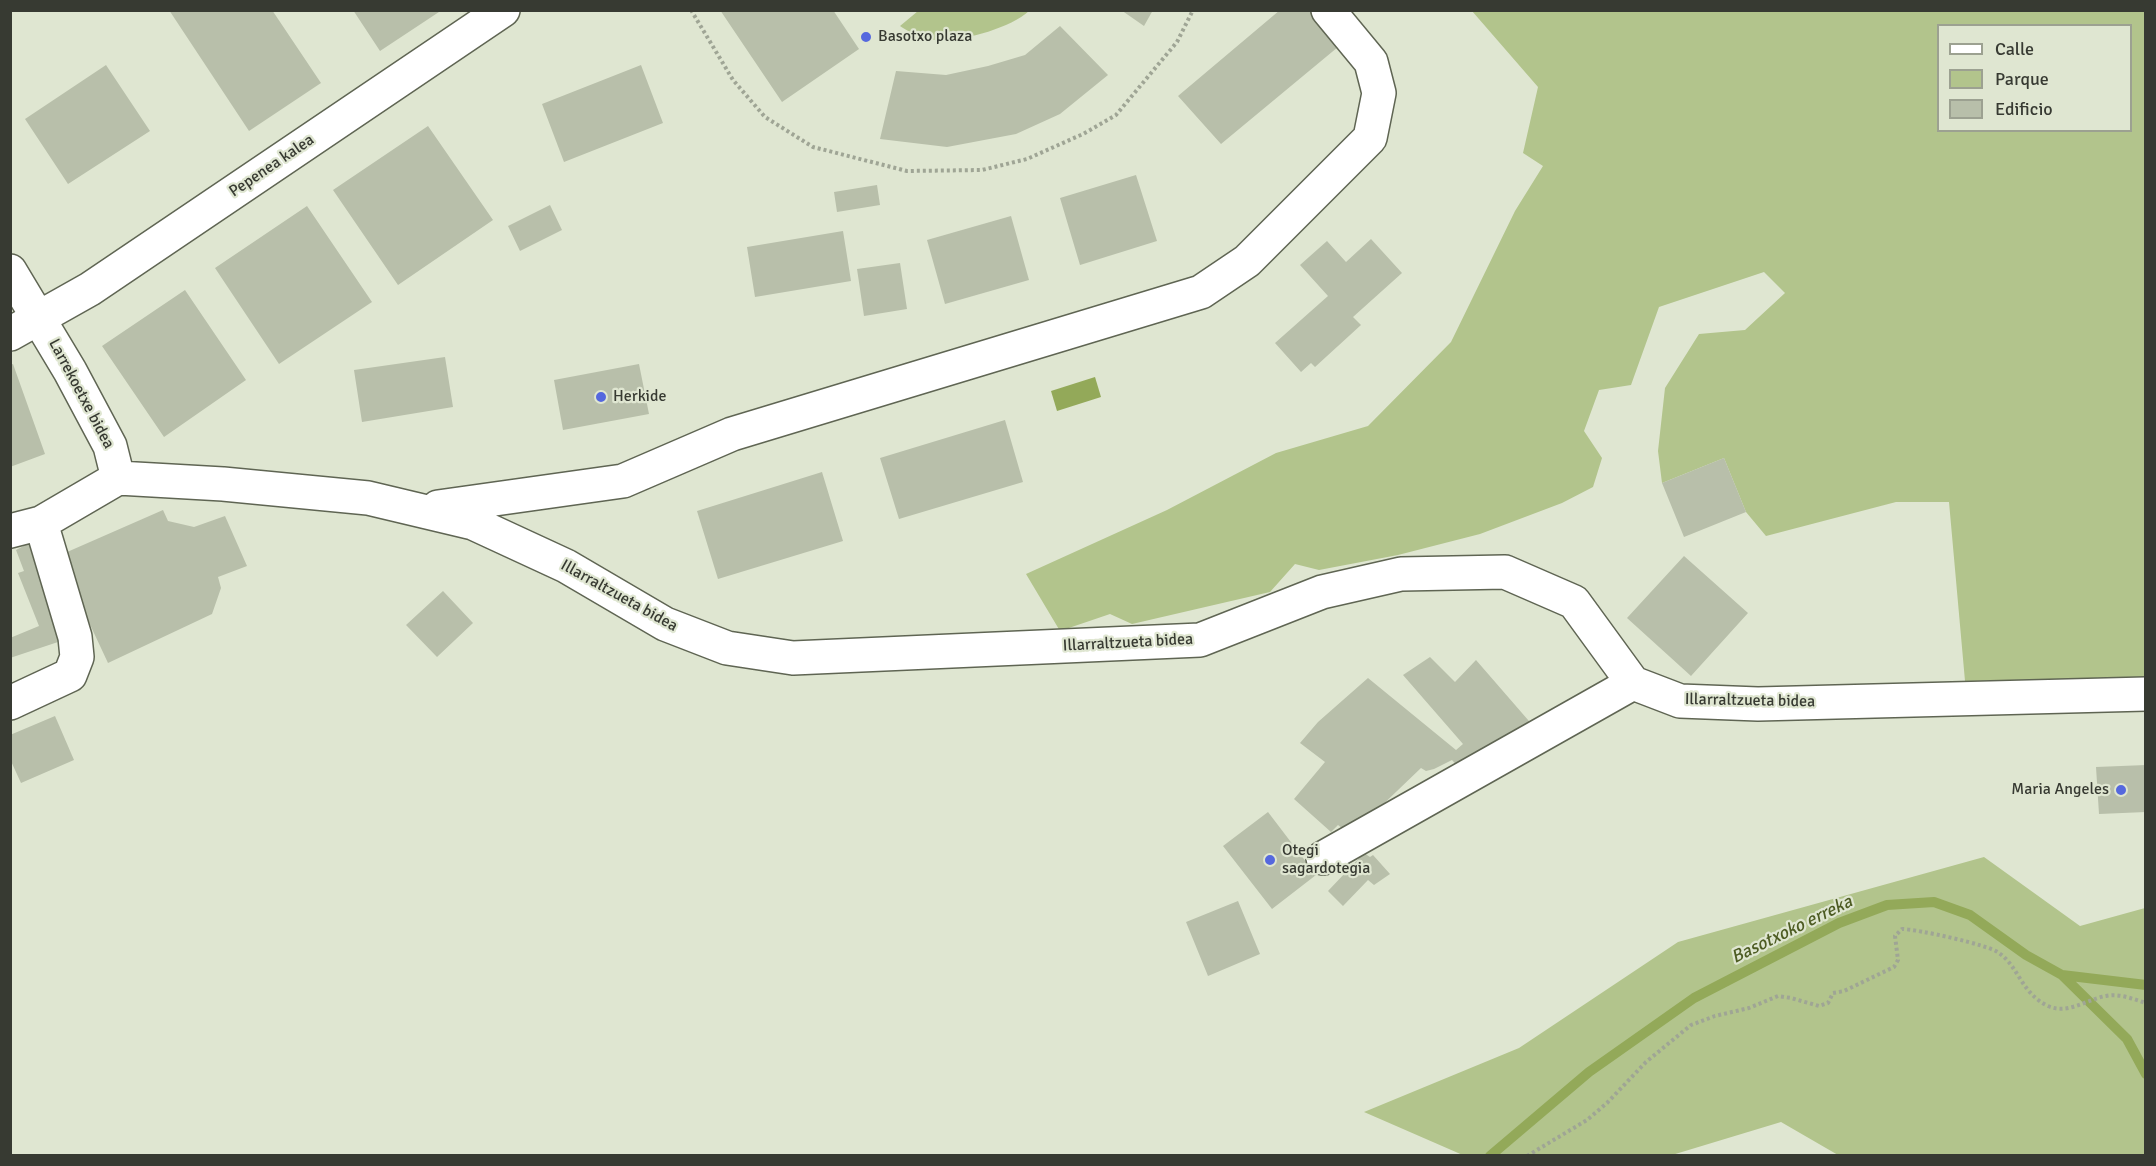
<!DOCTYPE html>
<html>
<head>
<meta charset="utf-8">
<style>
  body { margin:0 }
  #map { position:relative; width:2156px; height:1166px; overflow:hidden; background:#dfe6d1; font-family:Signika,sans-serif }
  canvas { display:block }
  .frame { position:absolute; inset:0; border:12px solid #373a32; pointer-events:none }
  .legend { position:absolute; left:1937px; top:24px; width:195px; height:108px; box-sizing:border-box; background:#dfe6d1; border:2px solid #9ca191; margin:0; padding:8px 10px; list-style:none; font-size:18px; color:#373a32 }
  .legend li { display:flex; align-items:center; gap:12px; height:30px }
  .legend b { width:30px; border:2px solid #9ca191 }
</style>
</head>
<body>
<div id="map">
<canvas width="2156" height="1166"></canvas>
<div class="frame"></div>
<ul class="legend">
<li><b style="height:8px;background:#fff"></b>Calle</li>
<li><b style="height:16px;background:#b2c48c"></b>Parque</li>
<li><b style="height:16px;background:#b8bfaa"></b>Edificio</li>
</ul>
</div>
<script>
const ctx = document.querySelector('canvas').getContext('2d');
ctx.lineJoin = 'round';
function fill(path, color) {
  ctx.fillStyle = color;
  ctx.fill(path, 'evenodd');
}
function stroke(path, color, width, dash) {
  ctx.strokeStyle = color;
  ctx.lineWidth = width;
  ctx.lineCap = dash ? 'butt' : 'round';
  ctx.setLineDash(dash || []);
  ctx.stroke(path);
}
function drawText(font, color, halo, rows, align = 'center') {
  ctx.font = font + ' Signika,sans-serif';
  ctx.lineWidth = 4.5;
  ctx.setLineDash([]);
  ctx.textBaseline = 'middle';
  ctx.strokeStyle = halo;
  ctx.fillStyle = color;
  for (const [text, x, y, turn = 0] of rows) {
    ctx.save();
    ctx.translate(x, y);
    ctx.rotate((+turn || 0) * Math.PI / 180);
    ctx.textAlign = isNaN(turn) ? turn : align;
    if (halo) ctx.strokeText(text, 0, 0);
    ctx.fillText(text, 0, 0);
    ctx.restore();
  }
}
fill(new Path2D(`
  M918,11V10L1029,11C1008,30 954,44 926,39C916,37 908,31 900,26Z
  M1472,11H2145V679L1965,681L1949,502H1896L1766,536L1746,512L1724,458L1662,483L1658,451L1665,388L1699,334L1745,330L1785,293L1764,272L1659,307L1631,385L1599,390L1584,431L1602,458L1593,487L1562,503L1480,534L1398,555L1319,570L1295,564L1270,592L1132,624L1110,614L1060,631L1026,574L1167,510L1276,453L1368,426L1451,342L1515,211L1543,166L1523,153L1538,87ZM1938,26H2130V130H1938Z
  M1984,857L2080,926L2145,908V1155H1838L1781,1122L1672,1155L1465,1156L1364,1112L1519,1048L1678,942Z`), '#b2c48c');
fill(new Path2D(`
  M1095,377L1101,397L1057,411L1051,391Z`), '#93a959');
stroke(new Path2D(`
  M2062,975L2127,1039L2146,1074
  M1490,1156L1589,1072L1694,998L1839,923L1887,905L1934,902L1970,915L2026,955L2062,975L2146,985`), '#93a959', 10);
fill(new Path2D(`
  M169,10H272L321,83L249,131Z
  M353,10H442L380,51Z
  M720,10H833L859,49L782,102Z
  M1121,10H1153L1144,26Z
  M1280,10H1309L1338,47L1221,144L1178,96Z
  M1060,26L1108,75L1060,114L1016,134L947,147L880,139L896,71L946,75L988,66L1025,55Z
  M106,65L150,131L68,184L25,119Z
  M641,65L663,123L564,162L542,104Z
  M428,126L493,220L398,285L333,190Z
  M1136,175L1157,241L1080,265L1060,198Z
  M877,185L880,205L837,212L834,192Z
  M550,205L562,230L520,251L508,226Z
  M307,206L372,302L279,364L215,268Z
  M1011,216L1029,280L945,304L927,240Z
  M843,231L851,281L755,297L747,247Z
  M1371,239L1402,273L1353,317L1361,325L1315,367L1311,363L1301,372L1275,343L1328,296L1300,265L1327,241L1346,262Z
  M900,263L907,309L864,316L857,269Z
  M185,290L246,380L164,437L102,346Z
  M445,357L453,407L362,422L354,370Z
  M13,364L45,454L10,467V365Z
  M639,364L649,414L563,430L554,380Z
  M1005,420L1023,482L899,519L880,458Z
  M1724,458L1746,512L1684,537L1662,483Z
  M822,472L843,541L718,579L697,511Z
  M163,510L168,521L194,527L225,516L247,566L218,577L221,588L212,614L108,663L58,556Z
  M33,541L60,620L58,642L10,658V638L39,626L18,573L24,571L16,550Z
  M1684,556L1748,613L1691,676L1627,618Z
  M443,591L473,623L437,657L406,625Z
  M1430,657L1455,682L1476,660L1535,728L1459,768L1452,760L1434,769L1426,771L1421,768L1373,814L1343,829L1338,825L1331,832L1294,799L1325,762L1300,743L1318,722L1368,678L1456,750L1463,744L1403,675Z
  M55,716L74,760L21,783L10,759V735Z
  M2146,765V812L2099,814L2096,767Z
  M1268,812L1316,875L1272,909L1223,846Z
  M1364,853L1370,857L1373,855L1390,874L1374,885L1368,880L1343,906L1328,891Z
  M1238,901L1260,954L1208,976L1186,922Z`), '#b8bfaa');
const minor = new Path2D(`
  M10,271L70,371L110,446L118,478
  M10,334L90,289L503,10
  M118,478L223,484L368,498L473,523L566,566L665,624L727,648L793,658L1200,640L1322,592L1401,574L1505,572L1574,602L1633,683L1680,701L1758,704L2146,694
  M438,507L623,481L732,434L1201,292L1247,261L1370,138L1379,93L1371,62L1328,10
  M10,531L41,523L118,478
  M10,703L70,675L77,657L75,637L41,523
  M1323,858L1633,683`);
stroke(minor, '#5f6553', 36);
stroke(new Path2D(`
  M691,10L733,80L765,117L813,147L907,171L982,170L1027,159L1083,134L1116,115L1177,42L1193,10
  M1527,1156L1587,1120L1607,1103L1646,1062L1691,1025L1715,1016L1749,1008L1778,996L1791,998L1819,1006L1828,1003L1833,993L1844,991L1894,967L1898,960L1895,936L1902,929C1916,929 1990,945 1999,953C2019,967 2021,993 2048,1006C2068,1015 2087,999 2106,996C2119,993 2133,999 2146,1003`), '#9fa595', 4, [3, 3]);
stroke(minor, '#fff', 33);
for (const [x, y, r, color] of [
  [866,37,6,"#5568de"],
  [601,397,6,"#5568de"],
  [2121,790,6,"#5568de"],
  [1270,860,6,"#5568de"]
]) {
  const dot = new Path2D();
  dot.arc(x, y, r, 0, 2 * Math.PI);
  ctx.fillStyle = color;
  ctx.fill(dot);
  stroke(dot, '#dfe6d1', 2);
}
drawText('16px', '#373a32', '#dfe6d1', [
  ["Basotxo plaza",878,37],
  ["Herkide",613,397],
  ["Maria Angeles",2109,790,"right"],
  ["Otegi",1282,851],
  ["sagardotegia",1282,869]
], 'left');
drawText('16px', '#373a32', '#dfe6d1', [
  ["Pepenea kalea",272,166,-34],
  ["Larrekoetxe bidea",81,394,62],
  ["Illarraltzueta bidea",619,596,29],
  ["Illarraltzueta bidea",1128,643,-3],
  ["Illarraltzueta bidea",1750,701,1]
]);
drawText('italic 18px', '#4d5c23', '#dfe6d1', [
  ["Basotxoko erreka",1792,930,-26]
]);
</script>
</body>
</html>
